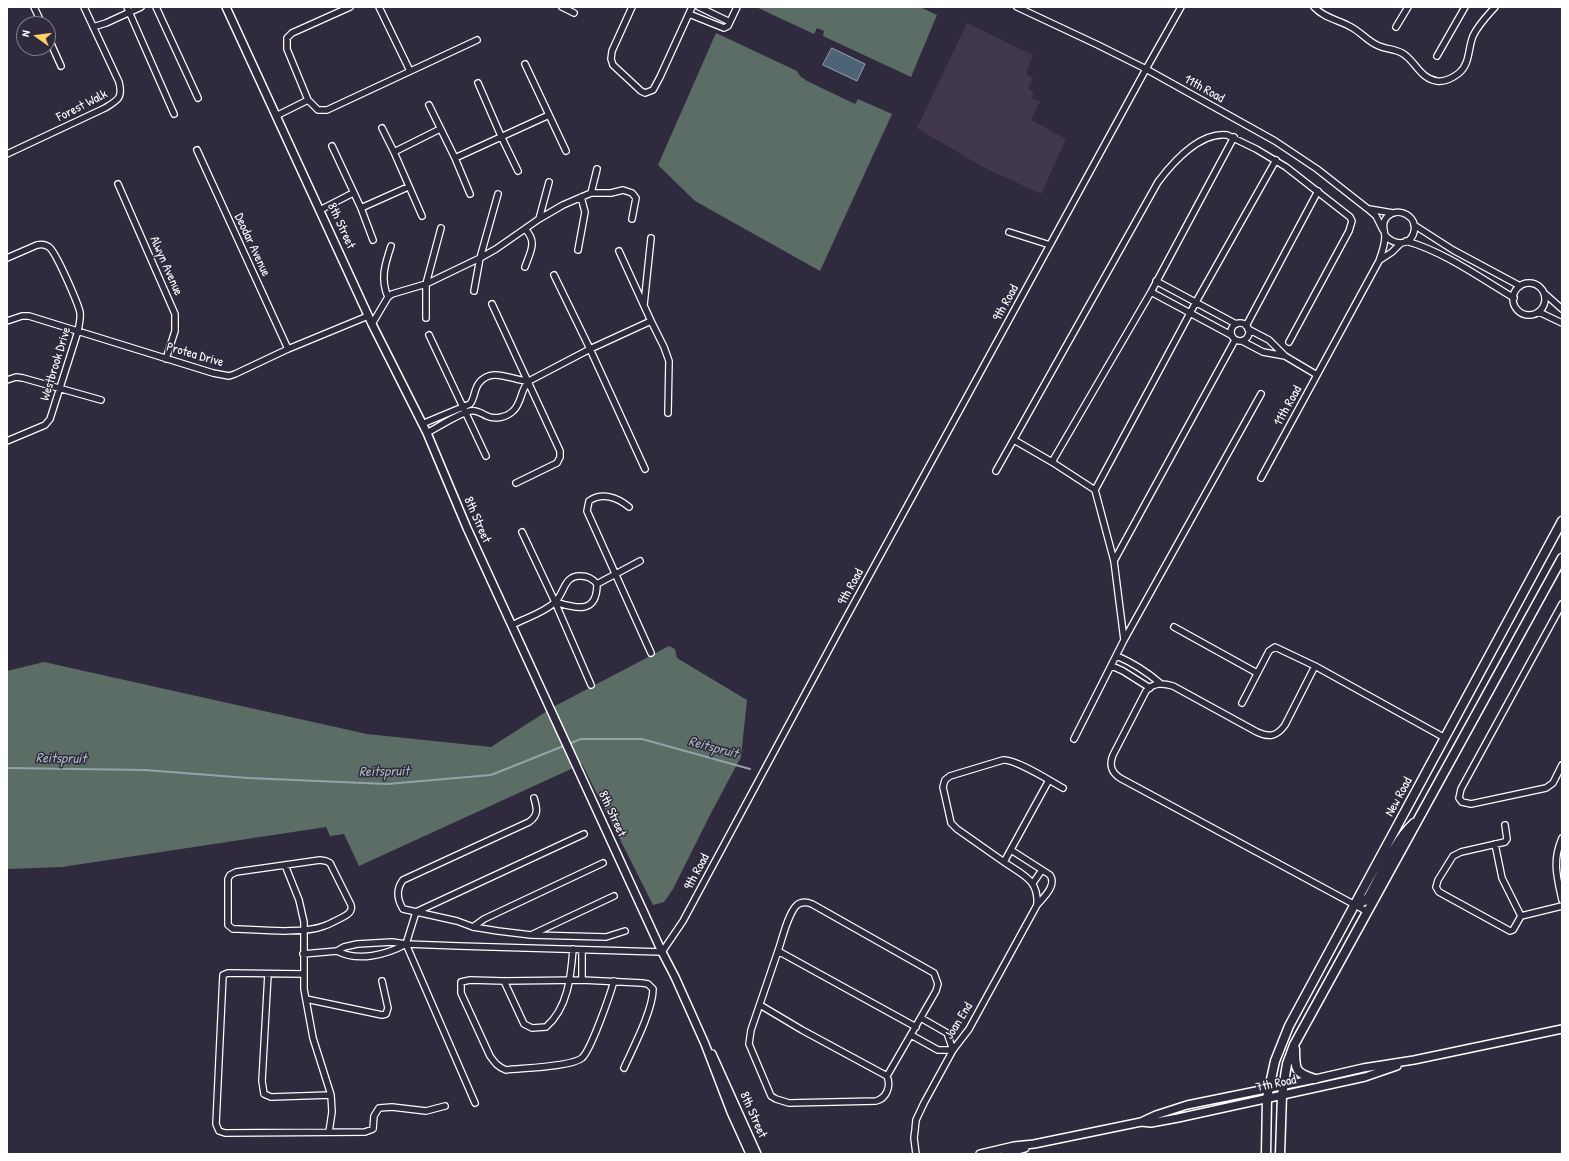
<!DOCTYPE html>
<html>
<head>
<meta charset="utf-8">
<style>
  body { margin:0 }
  #map { position:relative; width:1569px; height:1161px; overflow:hidden; background:#2f2a3d; font-family:"Patrick Hand",sans-serif }
  canvas { display:block }
  .frame { position:absolute; inset:0; border:8px solid #fff; pointer-events:none }
  .north { position:absolute; left:16px; top:16px; width:40px; height:40px; box-sizing:border-box; background:#2f2a3d; border:1px solid #827f8b; border-radius:50%; rotate:284deg; font-size:11px; font-weight:700; line-height:16px; text-align:center; color:#fff }
  .north::after { content:''; display:block; margin:auto; width:14px; height:18px; background:#ffd166; clip-path:polygon(50% 0,100% 100%,50% 72%,0 100%) }
</style>
</head>
<body>
<div id="map">
<canvas width="1569" height="1161"></canvas>
<div class="frame"></div>
<div class="north">N</div>
</div>
<script>
const ctx = document.querySelector('canvas').getContext('2d');
ctx.lineJoin = 'round';
function fill(path, color) {
  ctx.fillStyle = color;
  ctx.fill(path, 'evenodd');
}
function stroke(path, color, width, dash) {
  ctx.strokeStyle = color;
  ctx.lineWidth = width;
  ctx.lineCap = dash ? 'butt' : 'round';
  ctx.setLineDash(dash || []);
  ctx.stroke(path);
}
function drawText(font, color, halo, rows, align = 'center') {
  ctx.font = font + ' "Patrick Hand",sans-serif';
  ctx.lineWidth = 3;
  ctx.setLineDash([]);
  ctx.textBaseline = 'middle';
  ctx.strokeStyle = halo;
  ctx.fillStyle = color;
  for (const [text, x, y, turn = 0] of rows) {
    ctx.save();
    ctx.translate(x, y);
    ctx.rotate((+turn || 0) * Math.PI / 180);
    ctx.textAlign = isNaN(turn) ? turn : align;
    if (halo) ctx.strokeText(text, 0, 0);
    ctx.fillText(text, 0, 0);
    ctx.restore();
  }
}
fill(new Path2D(`
  M967,23L1033,55L1026,74L1033,78L1028,88L1034,93L1031,98L1040,101L1031,120L1066,139L1041,194L981,166L917,128Z`), '#41384d');
fill(new Path2D(`
  M756,7H920L937,15L911,77L823,36L824,31L817,28L814,34Z
  M716,33L797,71L800,76L807,81L855,104L858,99L892,114L820,271L695,201L658,165Z
  M669,646L675,649L677,658L747,700L741,757L710,815L673,889L664,902L653,905L582,764L359,866L344,834L330,836L326,827L62,867L7,869V671L44,662L367,734L491,747L555,706Z`), '#5b6d65');
const water = new Path2D(`
  M832,48L865,64L857,81L823,65Z`);
fill(water, '#4c6475');
stroke(water, '#94a2ac', 1);
stroke(new Path2D(`
  M7,768L145,770L248,778L387,784L491,775L581,739H642L750,769`), '#94a2ac', 2);
const minor = new Path2D(`
  M34,7L42,24
  M127,7L174,114
  M156,7L198,98
  M350,7L292,33L287,38V49L308,100L318,110H327L477,40
  M379,7L410,71
  M562,7L574,13
  M632,7L612,51L611,59L613,65L641,91L645,93L653,90L660,77L692,7
  M699,7L730,22
  M1017,7L1098,45L1146,69L1275,141L1317,169L1368,209L1376,216L1383,230
  M1314,7C1324,18 1339,20 1351,27C1361,32 1368,42 1379,46C1386,49 1395,49 1402,53C1415,60 1419,78 1437,81C1445,82 1454,77 1459,73C1470,64 1468,48 1473,36C1478,25 1487,16 1495,7
  M689,14L724,28L728,26L737,7
  M93,27L106,23L141,7
  M1396,27L1408,7
  M48,37L61,66
  M1437,56L1465,7
  M525,64L566,151
  M478,83L501,136L518,171
  M429,105L455,158L470,194
  M276,116L308,100
  M382,128L394,152L422,216
  M332,146L361,208L373,240
  M197,150L288,349
  M394,152L440,129
  M7,154L105,108C118,100 123,98 119,82L84,7
  M455,158L549,115
  M118,184L175,314V331L166,359
  M591,193L597,169
  M361,208L408,187
  M1369,209L1393,213
  M320,210L353,193
  M539,219L549,182
  M1414,225L1453,250L1520,286
  M1009,232L1050,245
  M1406,241C1445,252 1480,278 1514,298
  M578,250L585,212L581,197
  M619,251L651,321L664,347L669,361L668,413
  M7,258L37,245C41,244 45,244 49,247C56,252 77,301 80,312C81,318 79,325 78,331L50,419L45,425L7,441
  M1380,260L1392,252L1401,243
  M525,267C530,252 538,242 525,229
  M554,275L590,349L645,469
  M1156,281L1236,324
  M1513 299a16 16 0 1 1 32 0a16 16 0 1 1-32 0Z
  M474,291L480,258L498,194
  M1151,292L1231,335
  M1544,293L1562,309
  M388,297C380,279 385,264 391,246
  M492,304L560,451V457L557,463L516,483
  M644,305L651,238
  M1539,312L1562,323
  M426,318V284L441,228
  M7,321L22,316H29L213,373L229,376L235,374L288,349L368,316
  M1231 332a9 9 0 1 1 18 0a9 9 0 1 1-18 0Z
  M372,324L388,297L392,294L426,284L480,258L496,249L539,219L563,205L591,193H611L623,190L632,193L636,198L632,219
  M1246,326L1318,191
  M1248,329L1269,340L1285,356L1317,375
  M429,335L486,456
  M1242,341L1263,352L1285,356
  M7,380L16,377L23,378L101,400
  M422,424L470,404C475,398 474,389 479,383C492,366 512,381 529,381
  M427,433C438,427 458,414 470,411C477,409 482,414 487,416C495,420 507,417 513,411C522,403 520,390 529,381L590,349L651,321
  M1014,440L1052,462L1095,490L1114,561L1124,640
  M1052,462L1151,292L1234,137
  M996,471L1158,182C1173,162 1200,132 1227,135L1256,149L1286,167L1350,217L1352,221L1349,231L1289,342
  M1261,478L1379,261C1382,253 1385,244 1385,236C1384,229 1381,222 1388,216C1399,206 1418,217 1414,232C1410,247 1393,245 1385,235
  M1095,490L1196,302L1276,160
  M629,507C617,497 602,492 589,501L587,511L651,653
  M522,532L555,602L591,685
  M1114,561L1235,340
  M597,584L640,561
  M1562,604L1461,789L1459,798L1462,802L1471,804L1546,788L1553,783L1562,765
  M512,625C526,618 543,613 554,603C565,594 563,575 581,576C587,576 593,579 597,584C597,615 576,608 555,602
  M1174,627L1257,673
  M1117,656C1133,663 1147,672 1160,683
  M1112,666L1123,671L1150,688
  M1315,666L1285,725C1277,736 1270,738 1257,732L1173,686C1163,683 1154,682 1146,691L1113,755C1109,765 1111,772 1120,778L1368,912
  M1242,703L1269,651L1275,647L1315,666L1445,738
  M1074,739L1124,640L1261,394
  M1049,780L1004,862L957,829L951,823L943,787L945,780L950,776L1003,760C1016,759 1050,781 1063,788
  M534,798C537,808 539,815 529,822L403,880C396,889 397,899 403,909L457,921L473,927L498,931L531,935L606,937L625,931
  M1505,825L1507,839L1505,842L1461,852L1453,856L1438,880L1436,887L1439,892L1510,931L1513,930L1521,916L1562,906
  M1562,838C1552,861 1557,877 1562,900
  M1495,844L1502,878L1521,916
  M320,860L326,861L330,863L351,905C353,912 347,915 341,918C335,921 330,924 324,926C304,934 260,930 238,929H233L228,925V879L230,875L236,872Z
  M1004,862C1023,875 1039,880 1037,905
  M285,865L299,900L304,922V989L313,1038L331,1095L332,1112L329,1132
  M1033,883L1042,870
  M473,927L484,919L603,863
  M533,934L614,896
  M406,944L475,1103
  M337,951C358,962 386,955 406,944L416,912L584,834
  M778,951C782,940 788,913 797,905C802,901 807,902 812,904L934,973L938,984L936,991L887,1076
  M303,954L337,951L344,947L357,944L392,942L406,944L459,946L662,952L683,921L840,629L1146,69L1181,7
  M268,974L262,1081L264,1094L271,1097L331,1095
  M304,974L228,973L223,975L216,1124L219,1131L225,1133L365,1132L373,1129L374,1116L379,1108L392,1107L426,1111L445,1106
  M582,980V950
  M504,981L524,1024L532,1028L546,1027C568,1008 571,976 573,949
  M614,981C610,995 591,1050 582,1058C571,1067 522,1068 506,1070C498,1067 495,1063 490,1056L461,993V982L470,980L504,981L582,980L642,983L648,984L653,989C653,1010 633,1048 624,1068
  M306,999L382,1015L386,1014L388,1008L382,981
  M760,1005L802,1030L887,1076C891,1086 887,1098 876,1101L789,1103L776,1099L771,1096L749,1044L751,1030L778,951L916,1027
  M921,1018L947,1033L953,1050
  M911,1035L938,1050H953
  M916,1154L914,1138L915,1130L916,1120L924,1103L953,1050L969,1029L1037,905C1044,897 1057,885 1050,875L1011,850`);
const tertiary = new Path2D(`
  M226,7L372,324L427,433L467,528L662,952L675,977L705,1044L731,1112L750,1154
  M712,1054L757,1154
  M1141,1122L1151,1123L1178,1118L1365,1077L1397,1066
  M980,1154L1014,1146L1034,1144L1141,1122L1156,1115L1187,1105L1315,1079L1363,1068L1414,1060L1562,1029
  M1005,1154L1025,1148`);
const secondary = new Path2D(`
  M1355,905L1364,901L1368,898C1382,873 1393,843 1414,823
  M1295,1049C1295,1070 1295,1073 1315,1079
  M1266,1154L1267,1098L1275,1061L1289,1026L1562,521
  M1280,1154L1282,1095L1287,1064L1294,1045L1562,558`);
stroke(minor, '#fff', 8);
stroke(tertiary, '#fff', 10);
stroke(secondary, '#fff', 11);
stroke(minor, '#2f2a3d', 5.5);
stroke(tertiary, '#2f2a3d', 7);
stroke(secondary, '#2f2a3d', 8);
drawText('13px', '#fff', '#2f2a3d', [
  ["11th Road",1204,89,29],
  ["Forest Walk",82,106,-27],
  ["8th Street",341,226,65],
  ["Deodar Avenue",252,245,65],
  ["Alwyn Avenue",166,266,66],
  ["9th Road",1006,303,-61],
  ["Protea Drive",195,355,16],
  ["Westbrook Drive",56,364,-73],
  ["11th Road",1288,406,-61],
  ["8th Street",477,520,66],
  ["9th Road",851,587,-61],
  ["New Road",1399,797,-62],
  ["8th Street",612,814,65],
  ["9th Road",697,872,-62],
  ["Joan End",959,1021,-58],
  ["7th Road",1276,1084,-12],
  ["8th Street",753,1115,66]
]);
drawText('italic 14px', '#aeb9c1', '#2f2a3d', [
  ["Reitspruit",713,748,15],
  ["Reitspruit",61,759,1],
  ["Reitspruit",384,772,-1]
]);
</script>
</body>
</html>
